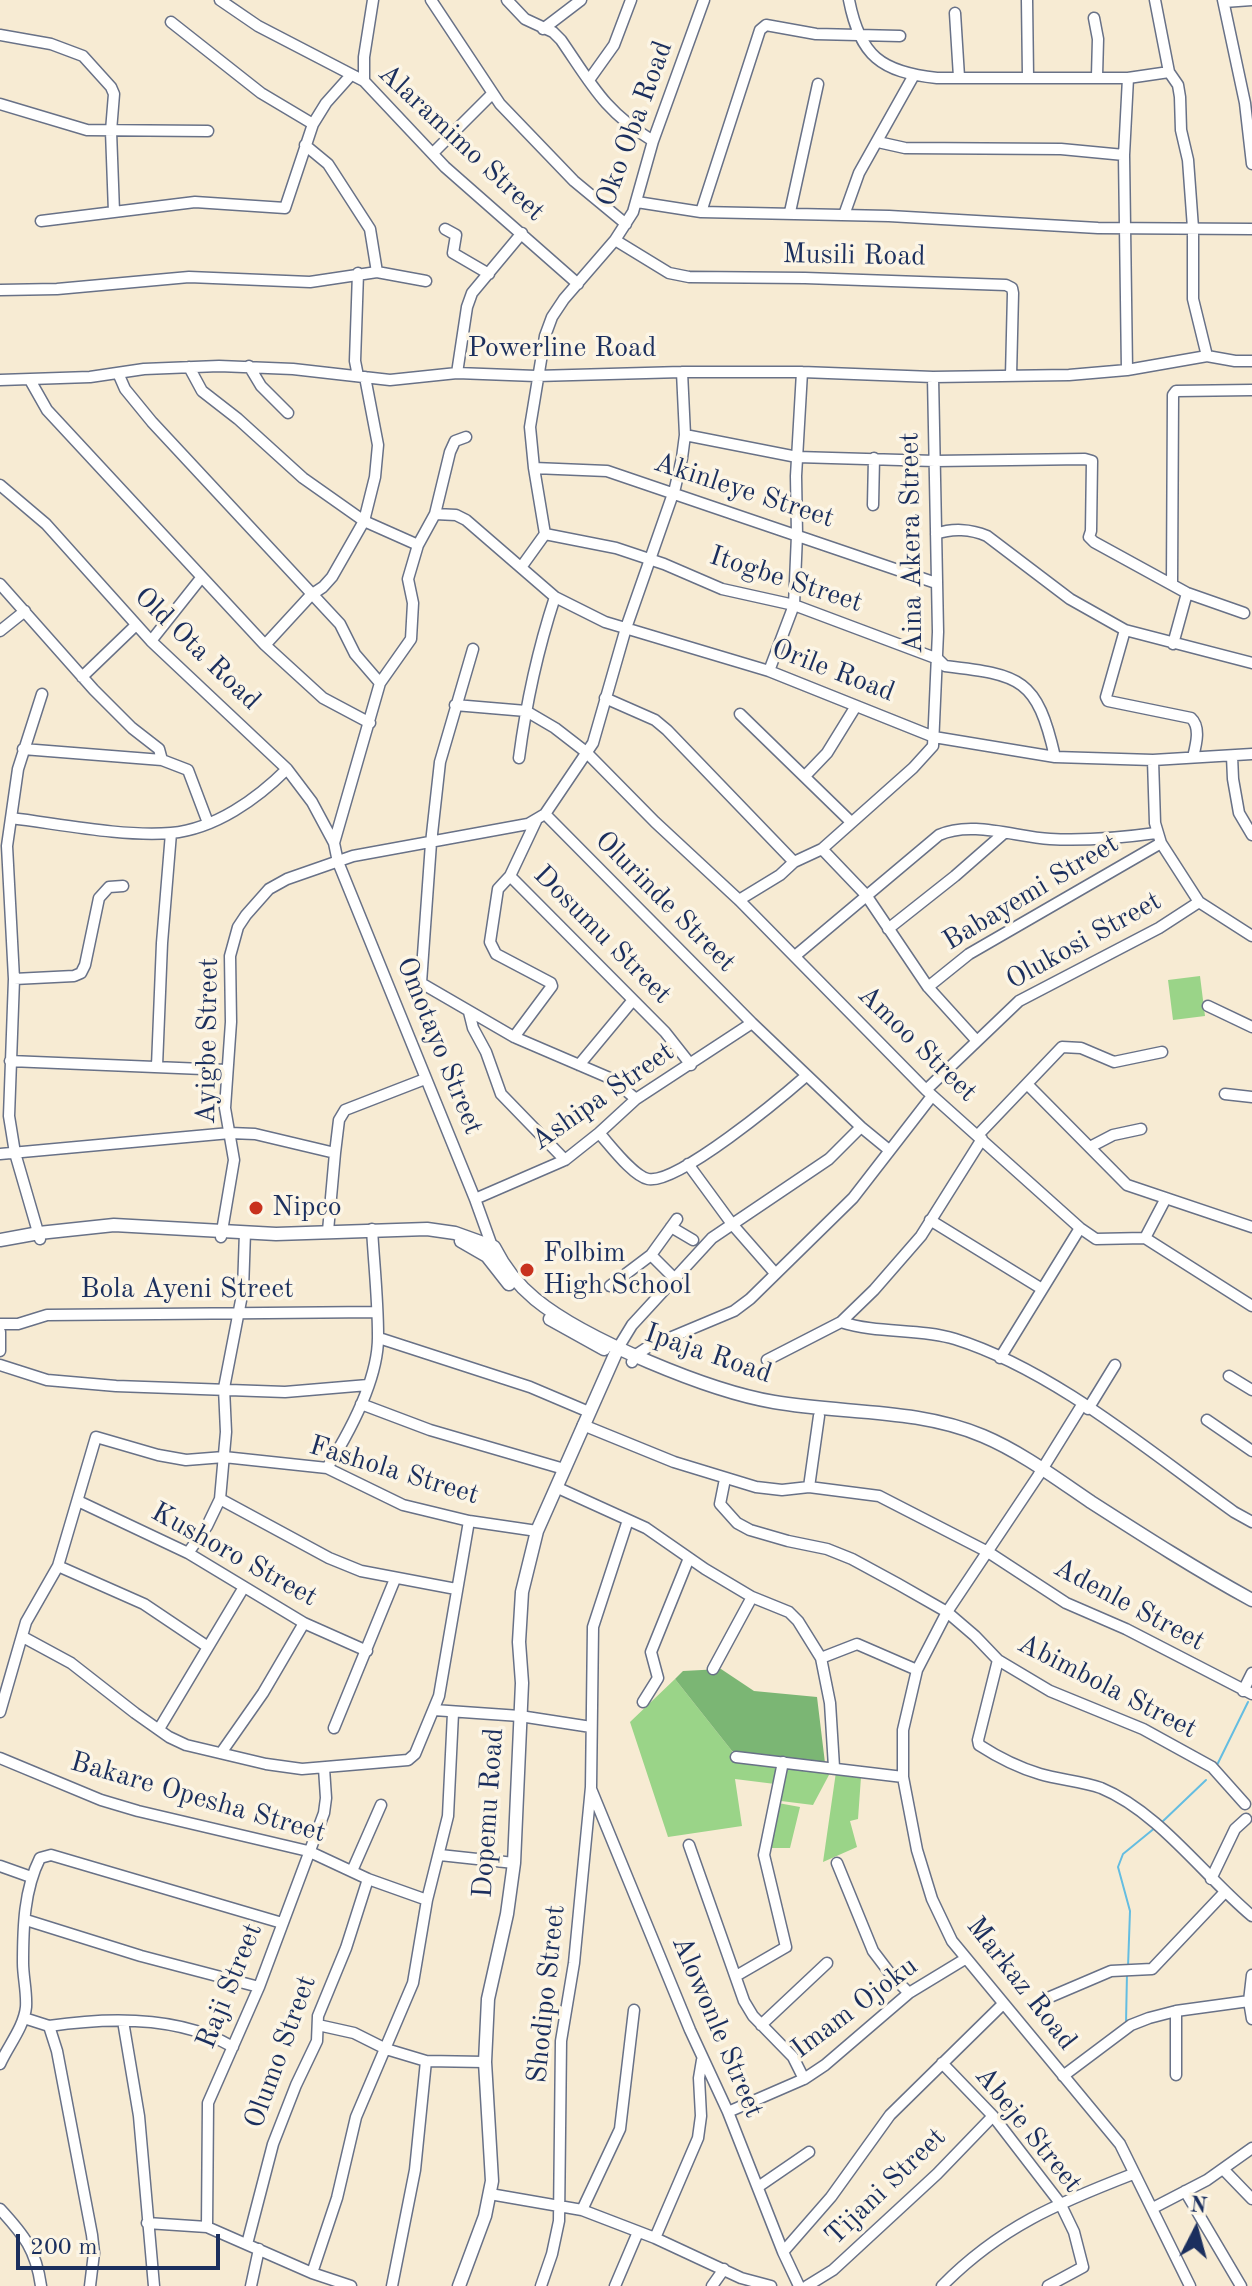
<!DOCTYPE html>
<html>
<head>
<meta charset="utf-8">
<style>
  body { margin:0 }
  #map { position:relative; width:1252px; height:2286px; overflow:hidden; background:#f7ebd3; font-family:"Old Standard TT",serif }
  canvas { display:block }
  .north { position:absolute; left:1156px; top:2190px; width:80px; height:80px; -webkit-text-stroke:6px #fcf5e5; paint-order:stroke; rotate:6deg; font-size:22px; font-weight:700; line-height:32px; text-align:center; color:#1b2f5e }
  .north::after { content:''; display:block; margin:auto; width:28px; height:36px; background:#1b2f5e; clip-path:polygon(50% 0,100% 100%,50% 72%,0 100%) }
  .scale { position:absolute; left:16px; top:2234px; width:204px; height:36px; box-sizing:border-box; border:4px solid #1b2f5e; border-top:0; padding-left:10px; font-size:24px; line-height:28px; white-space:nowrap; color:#1b2f5e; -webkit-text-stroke:6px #fcf5e5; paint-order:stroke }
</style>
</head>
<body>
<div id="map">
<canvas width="1252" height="2286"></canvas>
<div class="north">N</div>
<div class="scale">200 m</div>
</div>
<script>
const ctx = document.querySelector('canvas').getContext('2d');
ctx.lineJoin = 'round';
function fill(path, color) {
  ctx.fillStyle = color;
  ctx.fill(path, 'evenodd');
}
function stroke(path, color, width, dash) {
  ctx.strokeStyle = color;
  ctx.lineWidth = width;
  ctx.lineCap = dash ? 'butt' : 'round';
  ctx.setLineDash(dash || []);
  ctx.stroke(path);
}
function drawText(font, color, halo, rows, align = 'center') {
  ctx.font = font + ' "Old Standard TT",serif';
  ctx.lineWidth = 7;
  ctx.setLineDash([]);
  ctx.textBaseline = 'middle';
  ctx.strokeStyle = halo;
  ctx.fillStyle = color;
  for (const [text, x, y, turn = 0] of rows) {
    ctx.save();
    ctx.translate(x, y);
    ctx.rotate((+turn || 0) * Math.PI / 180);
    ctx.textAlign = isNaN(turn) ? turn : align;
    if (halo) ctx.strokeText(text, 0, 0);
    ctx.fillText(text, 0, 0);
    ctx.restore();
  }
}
fill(new Path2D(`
  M1200,976L1205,1016L1173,1020L1168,980Z
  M675,1679L732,1751L735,1760L779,1766L775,1784L735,1779L742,1826L668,1837L630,1722Z
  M787,1767L830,1773L813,1805L781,1801Z
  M836,1772L861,1777L858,1819L850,1821L857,1847L823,1862Z
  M778,1803L800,1807L790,1848H771Z`), '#9ad488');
fill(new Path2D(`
  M721,1669L754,1691L817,1697L825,1763L732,1751L675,1679L683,1671Z`), '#7bb674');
stroke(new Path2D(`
  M1217,1765L1248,1702
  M1161,1823L1206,1780
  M1128,1967L1130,1911L1118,1867L1123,1854L1156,1827
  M1126,2023L1127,1973`), '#64bde1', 2);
const minor = new Path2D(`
  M220,0L258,26L364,81L445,167L578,284
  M431,0L500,104L574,181L626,224
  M507,0L525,19L553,32L561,40C592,85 604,111 653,141
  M849,0C860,56 881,72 937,78H1128L1169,72
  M1027,0L1028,76
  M1155,0L1169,72L1178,85L1180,97L1181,130L1188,160L1193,228V299L1207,356
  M1223,0L1245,103L1252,164
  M1224,2L1252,0
  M955,13L959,77
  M1094,18L1098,39L1097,76
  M171,22L261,93L313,124
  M543,29L581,0
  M0,35L51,44L83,56L111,87L114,94L111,131L114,212
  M589,80L614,45L631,0
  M364,81V57L373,0
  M0,104L87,130L208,131
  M878,142L905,148L1061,149L1124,155
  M305,145L328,164L370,229L377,272
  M433,153L491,95
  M637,202L701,212L889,216L1098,228L1252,229
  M701,212L760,30L766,25L816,34L900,36
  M790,212L818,84
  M844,215L859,173L914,75
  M41,221L195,202L285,208L313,124L326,103L351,75
  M445,229L456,235L453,253L489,274
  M615,240L669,273L689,277L805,278L1006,285L1012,288L1013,293L1011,376
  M0,290L57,289L189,277L310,282L377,272L426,281
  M249,366L261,386L288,413
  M189,367L202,391L238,419L303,478L364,521L418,545
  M1127,370L1124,155L1128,78
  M118,373L125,389L152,422L340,624L355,654L380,683
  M457,373L467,307L472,293L522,233
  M358,376L355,361L358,273
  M0,380L90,377L144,369L219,366L293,369L390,380L457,373L536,376L682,372H802L933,377L1069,375L1127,370L1207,356L1235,361H1252
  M30,380L47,410L265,645L323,698L370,723
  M685,435L797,457L935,461L1085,459L1092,461L1091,531L1089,537L1094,542L1187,593L1244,613
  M534,468L607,471L936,583
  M0,485L46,524L151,641L287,769L312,802L334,843L338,862L475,1199L493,1249
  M873,505L874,458
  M435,514L456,515L466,520L555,597L605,622L769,671L934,737L1055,757L1153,760L1252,754
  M545,534L616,548L664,564L722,589L794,605L938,659L945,666C1021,675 1037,678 1055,757
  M936,534C952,528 971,529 987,536L1070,599L1125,630L1252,663
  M522,566L545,534L534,468L530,427L545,336L552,317L564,299L615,240L633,212L653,141L704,0
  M1172,583L1173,395L1176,391L1252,390
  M0,584L94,690L132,728L159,749L162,760
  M1125,630L1106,697L1108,701L1191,718C1201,727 1196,745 1193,757
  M0,631L25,611
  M151,641L201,578
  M1173,644L1187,593
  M265,645L311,595L323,587L332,577L364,521L375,477L378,445L365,377
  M473,649L440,762L431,843L421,983L514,1037L612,1079L636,1099
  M769,671L794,605L797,535L796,476L802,372
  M82,677L135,626
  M605,698L655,720L667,730L794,862
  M455,705L526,711L555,728L586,752L655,822L739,900L926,1090L1080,1228L1096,1239L1145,1238L1252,1306
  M740,714L850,821
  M23,749L162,760L188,770L208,823
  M1232,756L1233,779L1239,813L1252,835
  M519,758C526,704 538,649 555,597
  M1153,760L1155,823L1161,843L1199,902L1252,936
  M805,776L827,753L856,706
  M545,814L752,1023L861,1127L889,1150
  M11,818C60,824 123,837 171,833C215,829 257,799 287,769
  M334,843L380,683L411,639L413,603L408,579L418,545L435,514L450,452L455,441L466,437
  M822,849L866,895L928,987L976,1040
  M510,876L665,1032L691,1065
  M739,900L780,875L794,862L822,849L913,768L933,746L938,632L933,377
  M888,929L955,876L1003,834
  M795,956L939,835C971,820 1016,837 1050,839C1087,841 1120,838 1156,833
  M14,979L74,976L81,973L85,965L99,898L109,887L123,886
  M928,987L969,954L1161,843
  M1208,1006L1252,1027
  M469,1012L473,1028L486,1052L501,1094L565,1160
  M514,1037L552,986L551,983L496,954L490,942L498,889L510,876L536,821
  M10,1061L227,1070
  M579,1065L633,1000
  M157,1066L162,943L171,833
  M1027,1084L1127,1185L1252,1227
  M926,1090L1019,1001L1159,928L1199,902
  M1225,1094L1252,1097
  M599,1133C610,1145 633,1176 648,1179C677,1185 782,1097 806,1076
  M978,1135L1062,1047L1081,1048L1114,1062L1162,1052
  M1090,1147L1113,1135L1141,1129
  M335,1153L339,1120L345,1110L425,1079
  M0,1154L230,1133L255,1134L335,1153L328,1231
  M688,1164L732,1224L774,1272
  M475,1199L565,1160L599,1133L636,1099L752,1023
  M930,1220L1042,1289
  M671,1227L693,1240
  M221,1237L234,1160L225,1108L231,1022L230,956L238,927L246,915L269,889L287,879L353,856L528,824L545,814L593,743L626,628L675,488L682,458L685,435L682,372
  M1145,1238L1166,1198
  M40,1239L15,1153L9,1116L14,979L7,846L18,769L42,694
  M651,1255L674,1278
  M610,1286L651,1255L677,1219
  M841,1322C878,1334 919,1328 955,1339C1054,1370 1151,1453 1234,1512L1252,1522
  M0,1324H18L47,1315L376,1312
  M0,1332V1351
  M379,1338L530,1387L589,1412
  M618,1348L632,1325L712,1238L829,1159L861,1127
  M1000,1358L1080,1228
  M767,1360L841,1322L874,1290L921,1236L982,1139
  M632,1362L636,1355L648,1347L734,1311L750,1299L853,1198L932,1096
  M0,1365L47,1380L116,1386L285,1392L368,1385
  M1229,1376L1252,1390
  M361,1404L430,1430L564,1469
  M1082,1405L1038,1476L947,1612L917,1670L903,1730V1777L917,1850L932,1899L952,1941L1120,2144L1190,2286
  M1088,1409L1115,1365
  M1207,1420L1252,1451
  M583,1425L674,1462L756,1487L782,1490L809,1487L879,1496L988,1552L1066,1603L1126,1629L1252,1694
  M327,1468C349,1433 379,1378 378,1335C378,1300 374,1264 372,1229
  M725,1479L720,1504L737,1523L750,1530L788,1541L827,1549L852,1559L898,1584L947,1612L975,1636L998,1660L1050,1691L1143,1729L1212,1767L1245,1804
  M809,1487L819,1416
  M558,1488L646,1528L705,1569L752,1597L789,1612L798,1621L821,1658L830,1703L834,1767
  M220,1499L329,1558L361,1571L456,1589
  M78,1501L188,1553L304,1623L367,1651
  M188,1553L207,1526L220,1499L226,1432L224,1388L243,1290L245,1232
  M58,1566L144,1604L208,1647
  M23,1637L71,1663L135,1713L169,1737L186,1745L266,1764L302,1769L408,1760L415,1754L439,1696L469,1521
  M821,1658L857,1644L917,1670
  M998,1660L978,1740L979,1745C996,1756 1020,1768 1040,1774C1060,1780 1082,1781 1101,1788C1159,1812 1204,1876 1252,1916
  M713,1669L752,1597
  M1243,1691L1252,1673
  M643,1702L658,1678L651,1652L689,1558
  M434,1710L520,1716L591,1727
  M0,1712L26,1622L58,1566L96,1437L158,1455L186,1460L224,1457L327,1468L403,1505L469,1521L537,1531
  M334,1728L395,1579
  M159,1729L244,1587
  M221,1753L263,1693L304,1623
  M736,1757L903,1777
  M0,1758L101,1800L138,1811L308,1851L368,1879L427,1900
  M591,1789L690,2030L728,2112L783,2252L799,2286
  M689,1845L744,2001L753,2016L793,2057L804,2079
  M440,1855L514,1863
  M837,1863L873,1951L892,1976L909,1993
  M0,1866L31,1877
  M352,1871L381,1805
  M1211,1879L1235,1829L1246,1819
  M26,1920L141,1956L259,1987
  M1252,1975L1249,2001L1252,2019
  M736,1976L786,1947L764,1855L783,1762
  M1050,1997L1111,1971L1152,1969L1224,1893
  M24,2018L49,2026L57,2051L92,2235L94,2253L90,2286
  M123,2021L139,2116L154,2286
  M318,2025L354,2033L386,2049L426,2061L485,2062
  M761,2025L827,1963
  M49,2026C109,2017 179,2015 233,2047
  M942,2063L993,2116L1060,2203L1074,2232L1083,2267L1048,2286
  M0,2064C8,2046 24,2027 26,2007C27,1992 23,1977 23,1963C23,1927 24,1890 40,1858L51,1855L282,1923
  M1176,2075V2011
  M1063,2076L1131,2025L1149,2018L1176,2011L1249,2001
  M728,2112L804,2079L825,2065L909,1993L965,1959
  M1223,2169L1252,2199
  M758,2187L809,2152
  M1185,2191L1241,2286
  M490,2194L582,2210L655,2238L741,2278L771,2286
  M1153,2208L1207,2180L1252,2148
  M0,2209C24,2235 36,2250 41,2286
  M582,2210L620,2129L634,2010
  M147,2223L207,2227L312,2273L351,2286
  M207,2227L208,2103L259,1987L324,1813L326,1798L324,1768
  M655,2238L698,2138L701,2116L699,2078L702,2060
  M247,2244L273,2144L296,2085L317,2041L318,2016L346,1948L368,1879
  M783,2252L831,2197L890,2115L1003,2004
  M312,2273L337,2198L356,2117L413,1983L427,1900L448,1816L453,1713
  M251,2286L259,2249
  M392,2286L415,2170L426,2061
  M541,2286L552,2254L559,2221L561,2041L574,1963L591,1787L593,1627L628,1520
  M615,2286L638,2232
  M712,2286L724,2269
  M807,2286L833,2270L937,2174L993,2116
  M942,2286C1000,2227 1058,2203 1133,2174`);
const major = new Path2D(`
  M0,1240L39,1233L114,1225L276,1234L427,1229L455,1233L494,1247C504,1267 518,1285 535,1299C585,1340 709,1391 774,1402C843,1414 917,1408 983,1436C1021,1452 1057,1479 1091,1502C1144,1536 1197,1570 1252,1600
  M461,1241L487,1256L509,1284
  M550,1319L604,1349
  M459,2286L485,2216L492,2181L485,2062L488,1999L507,1914L514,1863L522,1683L519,1642L522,1592L537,1531L618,1348`);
stroke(minor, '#687187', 13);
stroke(major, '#687187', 15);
stroke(minor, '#fff', 10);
stroke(major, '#fff', 12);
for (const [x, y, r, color] of [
  [256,1208,8,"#c8321e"],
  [527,1270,8,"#c8321e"]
]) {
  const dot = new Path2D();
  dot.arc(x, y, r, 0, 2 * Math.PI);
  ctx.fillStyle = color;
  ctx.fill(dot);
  stroke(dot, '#fcf5e5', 3);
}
drawText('28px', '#1b2f5e', '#fcf5e5', [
  ["Oko Oba Road",635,124,-70],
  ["Alaramimo Street",461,143,43],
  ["Musili Road",854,256,1],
  ["Powerline Road",562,349],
  ["Akinleye Street",744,491,18],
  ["Aina Akera Street",912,543,-91],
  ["Itogbe Street",786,580,18],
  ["Old Ota Road",197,649,44],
  ["Orile Road",833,671,21],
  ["Babayemi Street",1031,893,-31],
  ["Olurinde Street",665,902,45],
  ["Dosumu Street",602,935,45],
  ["Olukosi Street",1084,941,-29],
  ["Ayigbe Street",208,1041,-89],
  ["Amoo Street",917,1044,44],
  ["Omotayo Street",439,1046,68],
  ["Ashipa Street",603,1097,-35],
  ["Bola Ayeni Street",187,1290],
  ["Ipaja Road",708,1354,19],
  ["Fashola Street",394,1471,17],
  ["Kushoro Street",234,1555,29],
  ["Adenle Street",1129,1605,28],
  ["Abimbola Street",1107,1687,27],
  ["Bakare Opesha Street",198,1798,16],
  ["Dopemu Road",489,1813,-86],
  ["Markaz Road",1021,1984,52],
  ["Raji Street",230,1986,-68],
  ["Shodipo Street",547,1994,-84],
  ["Imam Ojoku",855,2008,-37],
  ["Alowonle Street",717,2027,67],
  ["Olumo Street",281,2052,-70],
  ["Abeje Street",1028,2130,51],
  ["Tijani Street",886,2187,-44]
]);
drawText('28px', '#1b2f5e', '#fcf5e5', [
  ["Nipco",272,1208],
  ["Folbim",543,1254],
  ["High School",543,1286]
], 'left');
</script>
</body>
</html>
